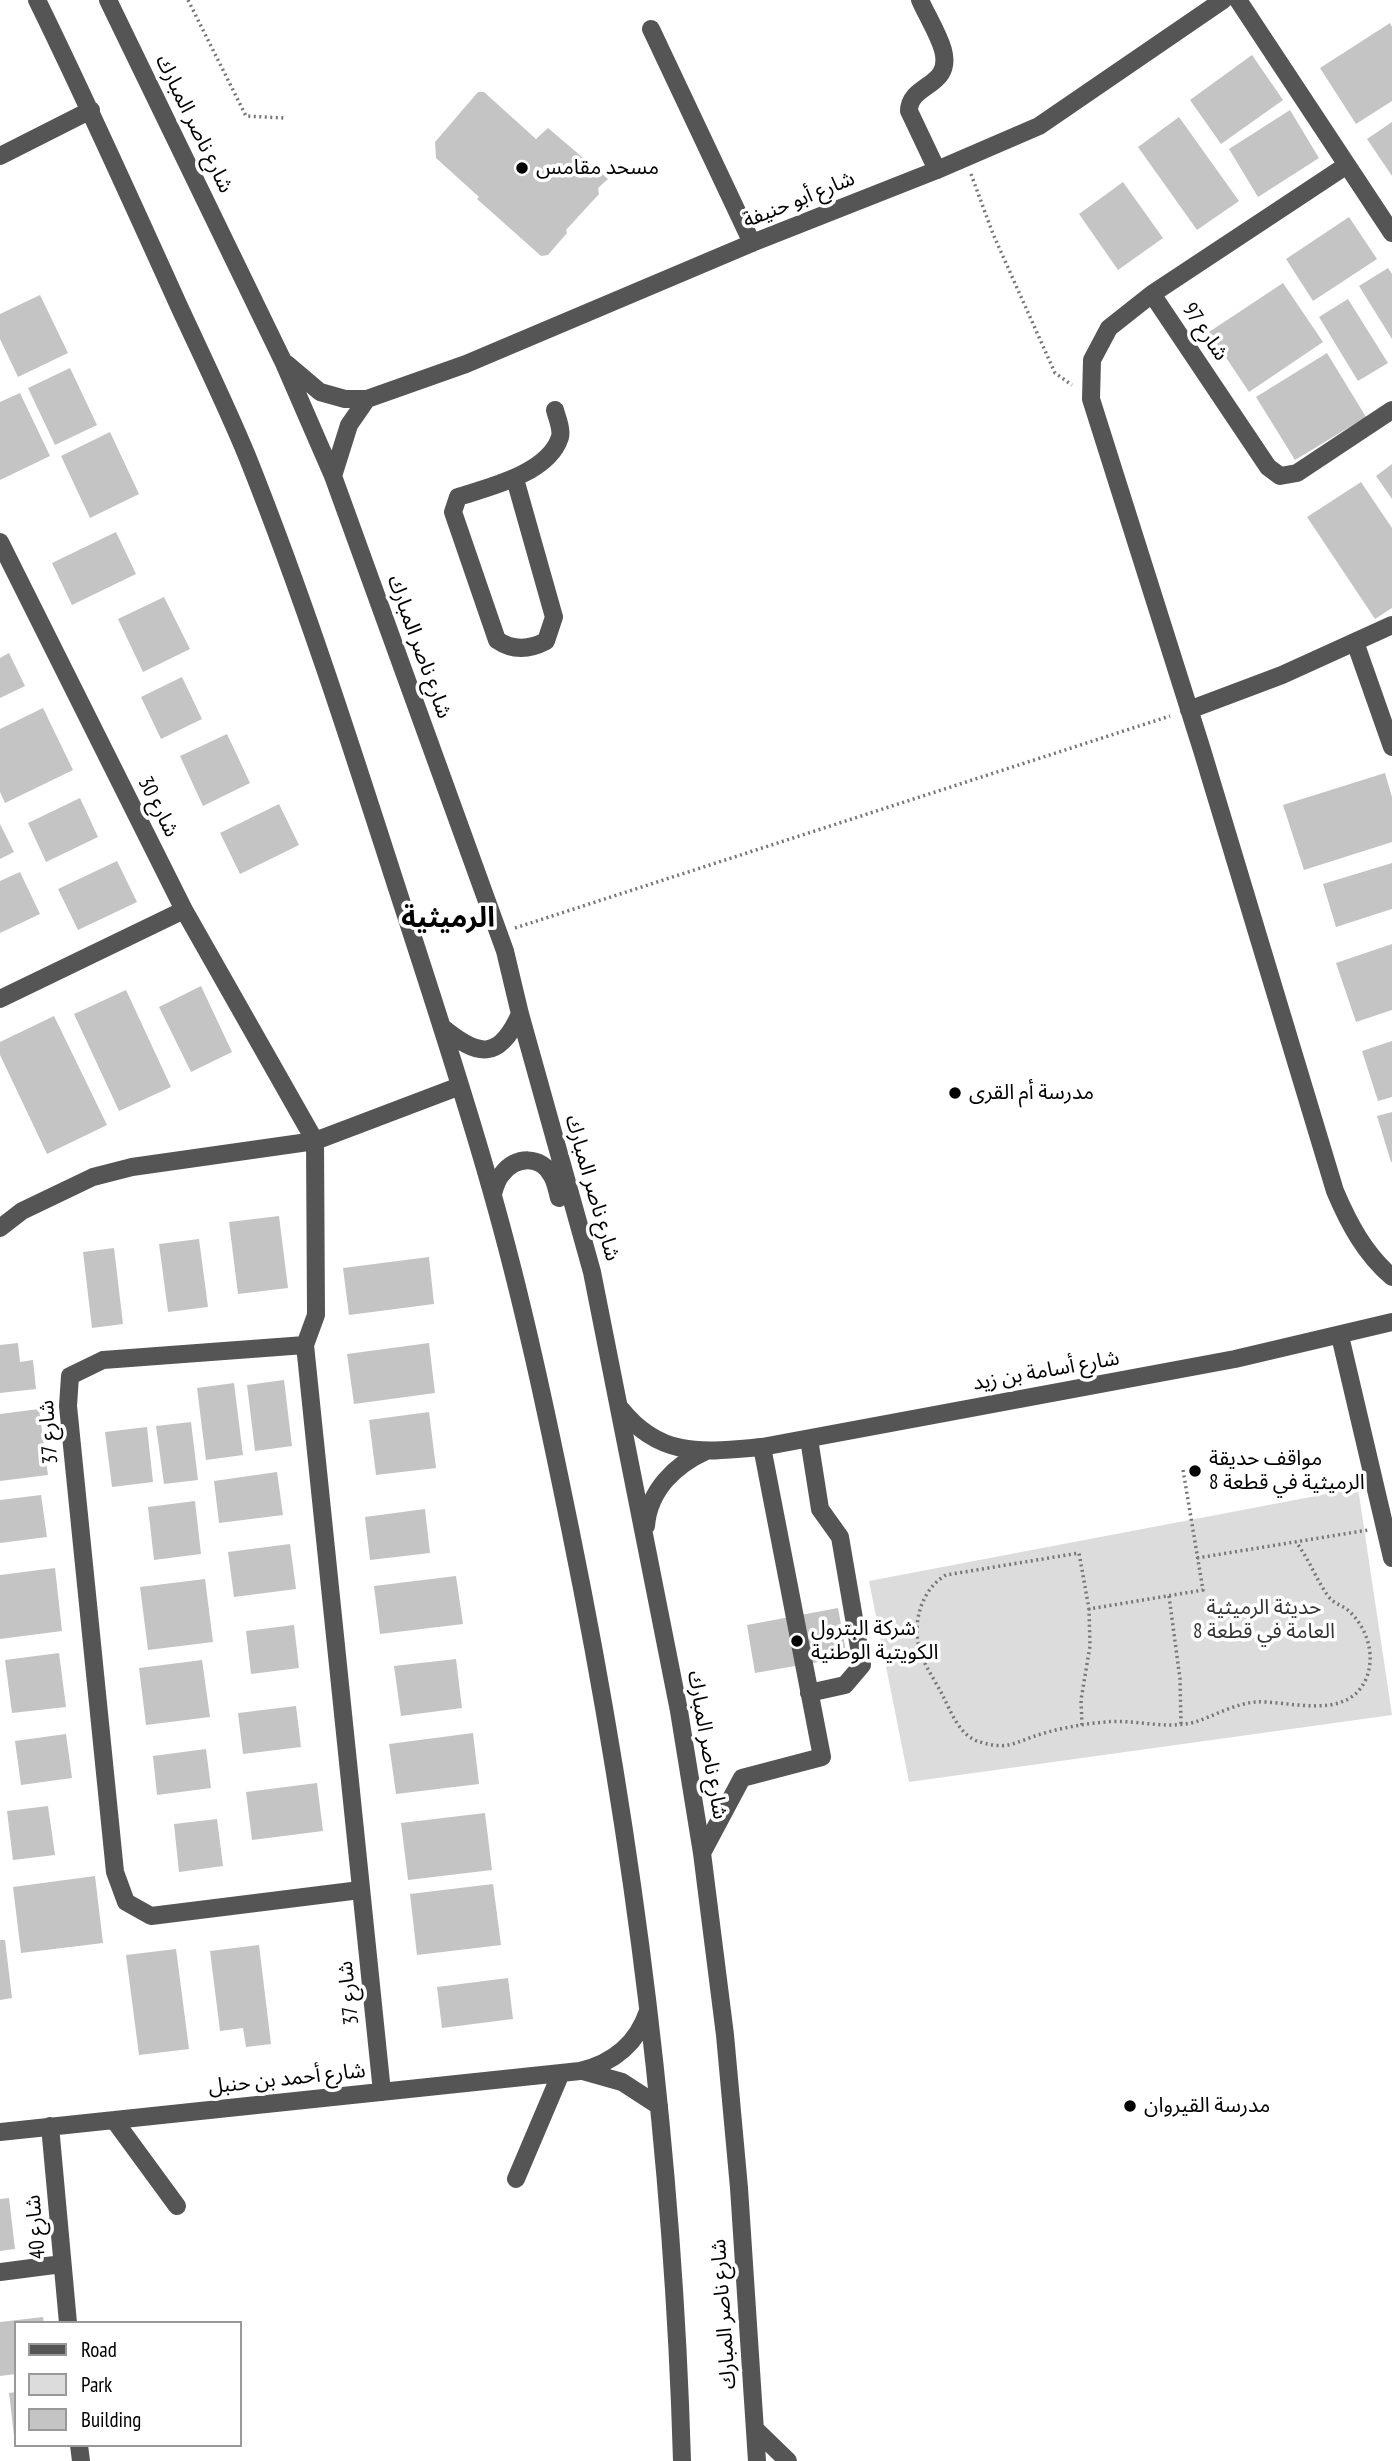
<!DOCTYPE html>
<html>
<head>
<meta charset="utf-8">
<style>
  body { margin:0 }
  #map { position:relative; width:1392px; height:2461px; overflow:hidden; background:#fff; font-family:"PT Sans Narrow",sans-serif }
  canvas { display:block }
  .legend { position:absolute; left:14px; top:2321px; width:228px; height:126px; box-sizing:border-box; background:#fff; border:2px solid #999; margin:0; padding:9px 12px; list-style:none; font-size:21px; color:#000 }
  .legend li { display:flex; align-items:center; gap:14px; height:35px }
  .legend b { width:35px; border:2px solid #999 }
</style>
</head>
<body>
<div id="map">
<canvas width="1392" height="2461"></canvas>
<ul class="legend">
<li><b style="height:9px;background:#555"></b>Road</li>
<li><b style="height:19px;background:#dcdcdc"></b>Park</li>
<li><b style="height:19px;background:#c4c4c4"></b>Building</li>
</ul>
</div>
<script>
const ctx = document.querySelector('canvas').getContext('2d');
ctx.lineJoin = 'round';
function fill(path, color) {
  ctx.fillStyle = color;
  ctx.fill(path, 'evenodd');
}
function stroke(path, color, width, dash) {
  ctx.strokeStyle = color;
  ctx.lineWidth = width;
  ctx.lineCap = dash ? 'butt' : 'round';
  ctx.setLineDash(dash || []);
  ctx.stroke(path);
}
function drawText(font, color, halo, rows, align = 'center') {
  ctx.font = font + ' "PT Sans Narrow","Noto Sans Arabic",sans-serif';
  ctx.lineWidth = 7;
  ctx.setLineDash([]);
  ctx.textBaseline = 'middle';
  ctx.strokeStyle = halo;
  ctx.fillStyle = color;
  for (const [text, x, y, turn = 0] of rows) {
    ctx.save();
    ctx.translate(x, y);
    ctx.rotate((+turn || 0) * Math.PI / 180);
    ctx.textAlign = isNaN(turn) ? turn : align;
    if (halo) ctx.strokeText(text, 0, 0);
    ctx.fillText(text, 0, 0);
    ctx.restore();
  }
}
fill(new Path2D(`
  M1358,1488L1392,1715L909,1782L869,1581Z`), '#dcdcdc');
fill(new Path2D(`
  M1390,23L1392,27V101L1356,124L1320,68Z
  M1252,55L1283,100L1221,144L1190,100Z
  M478,92H484L536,139L548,128L608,179L598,188L599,194L566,230L567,233L548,255L541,256L477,199L479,197L436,158L435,142Z
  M1290,110L1319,158L1258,197L1229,149Z
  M1179,117L1239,201L1197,230L1138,147Z
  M1392,122V176L1367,139Z
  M1123,182L1163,238L1118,270L1079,214Z
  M1349,217L1377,259L1313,301L1286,259Z
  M1388,268L1392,274V339L1359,286Z
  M1283,283L1323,342L1249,392L1209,332Z
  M40,295L68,353L18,377L0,339V314Z
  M1348,299L1388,363L1358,381L1319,317Z
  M1327,353L1366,417L1295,460L1256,397Z
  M70,368L97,425L55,445L28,388Z
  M20,393L50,456L0,480V402Z
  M110,432L139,494L90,518L61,456Z
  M1392,464V499L1376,476Z
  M1361,482L1392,528V608L1375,619L1307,517Z
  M116,532L136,574L72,605L52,563Z
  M164,597L190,649L143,672L118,619Z
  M9,653L25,686L0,698V658Z
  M182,677L202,719L161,739L141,697Z
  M43,708L73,770L5,803L0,792V729Z
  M227,734L250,783L203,806L180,756Z
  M1385,773L1392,797V842L1304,870L1283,805Z
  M80,798L98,837L46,862L28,823Z
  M279,804L299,845L240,874L220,833Z
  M0,824L14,852L0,859Z
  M117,861L137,902L78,930L58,889Z
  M1392,863V909L1336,927L1323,884Z
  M20,872L40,914L0,933V881Z
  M1392,944V1010L1356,1022L1336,963Z
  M201,986L232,1052L191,1072L159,1007Z
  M126,990L171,1087L119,1111L74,1014Z
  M54,1016L107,1125L47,1154L0,1055V1042Z
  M1392,1041V1097L1378,1101L1362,1051Z
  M1392,1112V1162H1391L1377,1116Z
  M279,1216L288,1288L238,1294L229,1222Z
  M199,1239L208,1307L168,1312L159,1244Z
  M114,1248L123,1324L92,1328L83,1252Z
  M429,1257L434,1304L349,1315L343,1268Z
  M18,1343L20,1362L33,1360L36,1389L0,1393V1345Z
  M429,1343L435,1393L354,1404L347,1354Z
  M284,1380L292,1446L255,1451L247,1385Z
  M234,1383L243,1455L206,1460L197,1388Z
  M39,1409L48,1475L0,1481V1414Z
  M429,1412L436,1468L376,1475L369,1420Z
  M191,1422L198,1480L164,1484L156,1426Z
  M147,1427L153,1482L112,1487L105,1432Z
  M277,1472L283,1515L219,1523L214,1481Z
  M41,1495L47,1537L0,1543V1500Z
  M195,1501L201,1554L154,1560L148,1507Z
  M425,1509L430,1553L370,1560L365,1517Z
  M290,1544L296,1589L234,1597L228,1552Z
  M55,1568L62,1631L0,1639V1575Z
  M456,1576L463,1624L380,1634L374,1586Z
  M205,1579L213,1642L148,1650L140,1587Z
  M838,1608L847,1657L755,1673L747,1625Z
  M294,1625L299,1668L251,1674L246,1631Z
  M59,1653L66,1707L12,1713L5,1660Z
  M456,1659L462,1708L401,1716L394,1666Z
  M202,1660L210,1717L146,1725L139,1668Z
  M296,1706L301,1747L243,1754L238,1713Z
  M473,1733L479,1784L396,1794L389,1744Z
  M66,1734L72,1778L21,1785L15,1741Z
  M206,1749L211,1788L157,1795L153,1756Z
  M317,1783L323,1831L252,1840L246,1792Z
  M48,1806L55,1855L13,1860L7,1811Z
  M485,1813L492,1870L408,1880L401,1823Z
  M217,1819L223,1866L179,1872L174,1824Z
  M95,1876L103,1943L21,1953L13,1887Z
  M493,1884L501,1945L417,1955L410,1894Z
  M0,1940H5L12,1998L0,2000Z
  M259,1945L271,2044L246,2047L243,2028L220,2031L210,1951Z
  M176,1949L189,2049L139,2055L126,1955Z
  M508,1978L513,2019L442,2028L437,1987Z
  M9,2198L15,2249L0,2251V2199Z
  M43,2317L44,2323H16V2374L0,2376V2322Z
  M16,2392V2436H14L9,2393Z`), '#c4c4c4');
stroke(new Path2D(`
  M188,0L246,116L284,118
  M971,174L993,234L1055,373L1072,385
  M515,928L1170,716
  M1183,1470L1203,1590L1089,1609L1079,1553L946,1575C920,1590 911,1626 921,1654C926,1668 936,1682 943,1696C951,1712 959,1734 977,1741C986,1744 998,1747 1008,1745C1018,1743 1028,1738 1038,1735C1060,1728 1083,1724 1105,1722C1135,1719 1165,1730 1195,1722C1214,1716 1234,1704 1255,1702C1289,1700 1347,1722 1366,1679C1376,1655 1367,1628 1349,1611C1342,1605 1334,1604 1328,1596C1316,1579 1309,1559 1296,1542
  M1197,1558L1368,1530
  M1169,1596L1180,1679L1181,1724
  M1082,1725L1081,1700L1090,1646L1089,1609`), '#777', 3.5, [2, 3.5]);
stroke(new Path2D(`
  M37,0C86,100 132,202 178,304C201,354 226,405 247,456C303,596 349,739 395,882C428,984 462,1086 491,1189C523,1301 547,1415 570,1528C633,1836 673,2147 682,2461
  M108,0L283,361L333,476L505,951L520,1014L592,1272L679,1711L702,1853L725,2035L739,2188L757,2461
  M920,0C927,16 938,33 943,50C953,88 909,83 909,111L937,170
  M1238,0L1392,233
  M651,29L752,243
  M0,156L91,110
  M1347,165L1152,294L1109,328L1092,360L1091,399L1202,750L1335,1191C1349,1224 1365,1254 1392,1277
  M1152,294L1268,467L1280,476L1297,473L1392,410
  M287,364L320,392L345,399H367L466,364L752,243L937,170L1039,126L1223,0
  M333,476L349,425L367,399
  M515,479L554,617L546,641C529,650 513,651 497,640L453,512L458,497C490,487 549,473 560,437C562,429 557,418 555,410
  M0,542L184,910L315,1141L316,1315L305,1345L382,2092
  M1355,642L1392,747
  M1189,710L1282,675L1392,625
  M0,999L184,910
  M442,1027C478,1057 499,1061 520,1014
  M493,1194C495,1187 497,1179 502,1174C516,1156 541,1155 552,1176C556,1183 557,1191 559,1198
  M0,1228L22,1211L93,1177L132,1167L315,1141L460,1086
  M1340,1336L1392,1558
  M305,1345L103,1360L70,1376L68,1406L115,1872L126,1902L151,1916L360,1890
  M621,1409C661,1459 704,1452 762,1447L1235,1359L1392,1322
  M809,1439L820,1509L840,1537L862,1665L845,1685L809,1693
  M646,1526C649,1490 675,1465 706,1451
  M702,1853L742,1778L822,1757L762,1447
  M583,2071L622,2082L659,2106
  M114,2120L177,2206
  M50,2126L68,2323
  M0,2132L580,2071C613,2063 637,2044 648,2011
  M516,2179L561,2073
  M0,2272L62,2264
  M755,2429L788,2461
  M79,2445L81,2461`), '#555', 18);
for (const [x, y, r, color] of [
  [522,168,7,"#000"],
  [955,1093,7,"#000"],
  [1195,1471,7,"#000"],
  [797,1641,7,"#000"],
  [1130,2106,7,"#000"]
]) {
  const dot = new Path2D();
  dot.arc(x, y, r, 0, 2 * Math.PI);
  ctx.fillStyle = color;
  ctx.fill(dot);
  stroke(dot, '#fff', 2.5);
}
drawText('21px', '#000', '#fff', [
  ["شارع ناصر المبارك",194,124,64],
  ["شارع أبو حنيفة",799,200,-22],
  ["شارع 97",1205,332,56],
  ["شارع ناصر المبارك",419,647,70],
  ["شارع 30",158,807,63],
  ["شارع ناصر المبارك",592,1188,74],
  ["شارع أسامة بن زيد",1046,1371,-10],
  ["شارع 37",49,1432,-94],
  ["شارع ناصر المبارك",707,1745,80],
  ["شارع 37",349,1993,-96],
  ["شارع أحمد بن حنبل",287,2079,-6],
  ["شارع 40",36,2227,-95],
  ["شارع ناصر المبارك",724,2314,-94]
]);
drawText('21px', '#000', '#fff', [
  ["مسحد مقامس",536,168],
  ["مدرسة أم القرى",969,1093],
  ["مواقف حديقة",1209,1459],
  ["الرميثية في قطعة 8",1209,1483],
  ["شركة البترول",811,1629],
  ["الكويتية الوطنية",811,1653],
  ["مدرسة القيروان",1144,2106]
], 'left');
drawText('21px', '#333', '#fff', [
  ["حديثة الرميثية",1264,1608],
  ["العامة في قطعة 8",1264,1632]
]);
drawText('bold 28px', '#000', '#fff', [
  ["الرميثية",448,919]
]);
</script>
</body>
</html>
